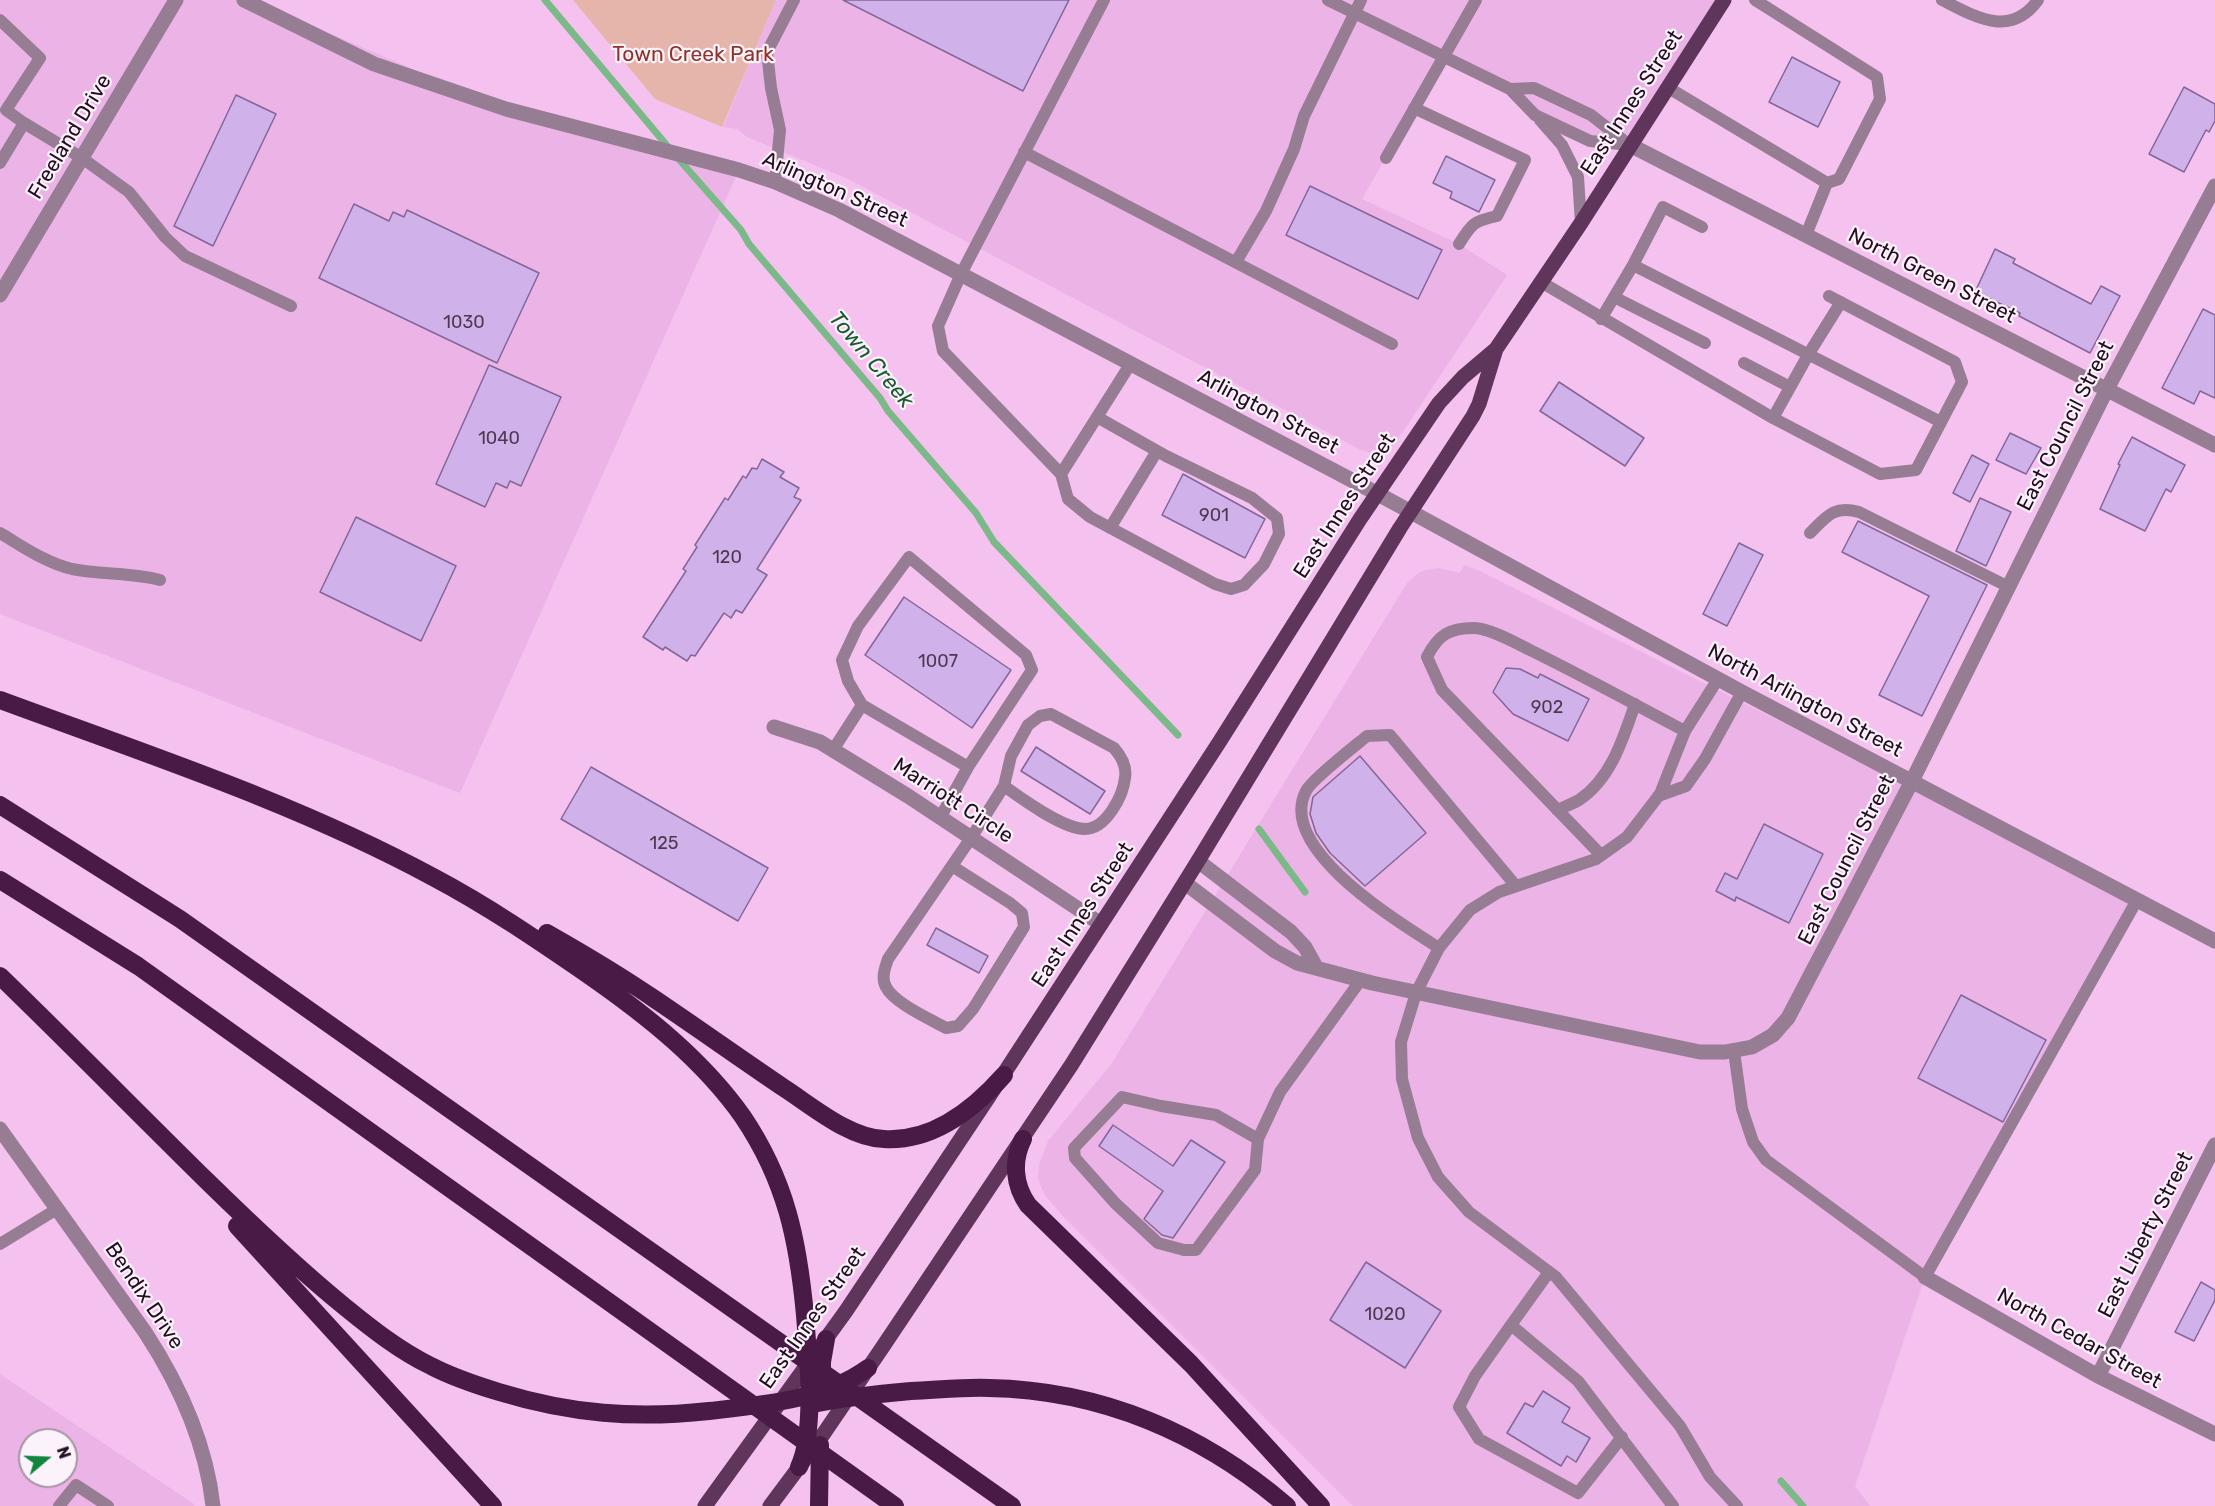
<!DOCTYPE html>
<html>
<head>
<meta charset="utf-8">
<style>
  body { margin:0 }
  #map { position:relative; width:2215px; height:1506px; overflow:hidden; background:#f5c1ef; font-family:Rubik,sans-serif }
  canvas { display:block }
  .north { position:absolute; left:18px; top:1428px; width:60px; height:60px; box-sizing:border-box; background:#fcf2fb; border:2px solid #a497a3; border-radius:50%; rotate:71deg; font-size:16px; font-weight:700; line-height:24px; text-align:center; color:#210f1f }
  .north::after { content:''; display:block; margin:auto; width:21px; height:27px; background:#10853e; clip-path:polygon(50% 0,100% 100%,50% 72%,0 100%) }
</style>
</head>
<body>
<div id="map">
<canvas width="2215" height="1506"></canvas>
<div class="north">N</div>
</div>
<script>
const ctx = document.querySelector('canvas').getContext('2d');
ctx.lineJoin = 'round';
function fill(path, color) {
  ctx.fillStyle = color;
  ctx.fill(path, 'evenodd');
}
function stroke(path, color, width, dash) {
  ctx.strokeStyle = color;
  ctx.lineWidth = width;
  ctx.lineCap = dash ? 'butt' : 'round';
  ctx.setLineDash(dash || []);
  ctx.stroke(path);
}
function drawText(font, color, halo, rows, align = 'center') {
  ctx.font = font + ' Rubik,sans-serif';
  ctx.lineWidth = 4.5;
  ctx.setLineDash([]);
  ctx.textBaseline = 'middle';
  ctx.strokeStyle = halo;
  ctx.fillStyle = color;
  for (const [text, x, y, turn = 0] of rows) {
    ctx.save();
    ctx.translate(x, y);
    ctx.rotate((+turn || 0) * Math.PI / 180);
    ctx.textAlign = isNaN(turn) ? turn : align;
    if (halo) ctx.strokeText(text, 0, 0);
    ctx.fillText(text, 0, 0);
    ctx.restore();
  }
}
fill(new Path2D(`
  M0,0H252L506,109L739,170L460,793L0,614Z
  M776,0H1724L1630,145L1590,141L1535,115L1510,89L1444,56L1362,199L1459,244L1507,275L1394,445L1374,454L1361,450L848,179L747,137L737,129L723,127Z
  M1464,565L1480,571L2137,900L1925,1277L1855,1486L1870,1506H1353L1065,1218L1047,1198L1041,1187L1038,1177L1039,1165L1048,1141L1112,1063L1407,583L1418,573L1426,570L1439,568L1460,573Z
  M0,1374L194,1504V1506H0ZM30,1440H66V1476H30Z`), '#ecb3e6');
fill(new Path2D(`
  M573,0H776L722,127L655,99Z`), '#e5b5ac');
stroke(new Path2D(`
  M545,0L669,148
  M676,156L741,230L749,244L880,398L888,411L976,513L994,542L1178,735
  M1259,829L1305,892
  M1781,1481L1803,1506`), '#7bba88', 7);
const building = new Path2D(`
  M843,0H1069L1023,91Z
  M1792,57L1840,82L1818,127L1769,102Z
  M2184,87L2215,104V121L2209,132L2206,130L2184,172L2149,154Z
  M236,95L276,114L213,246L174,226Z
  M1446,156L1495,180L1479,212L1450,198L1452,192L1433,183Z
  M1310,186L1442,250L1418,299L1286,235Z
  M354,204L389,221L393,212L404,217L407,210L539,273L497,363L319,278Z
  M1995,249L2015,259L2013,263L2091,304L2101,286L2120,296L2090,353L2019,316L2020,313L1975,292Z
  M2203,309L2215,315V398L2200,391L2194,404L2162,388Z
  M489,365L561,397L521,486L510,481L507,488L496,483L485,507L436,484Z
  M1559,382L1644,438L1625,466L1540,411Z
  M2010,433L2041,448L2026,474L1996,460Z
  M2132,437L2185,465L2171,492L2166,489L2145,531L2100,509L2120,465L2118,464Z
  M1972,455L1989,464L1970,502L1953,493Z
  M762,459L784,472L780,477L799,488L794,497L801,500L757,569L767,575L742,613L736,610L731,618L724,613L695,656L691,655L687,661L665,647L663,650L643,637L686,571L683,569L697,547L695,545L725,498L728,500L743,476L746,478L752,468L757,469Z
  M1183,474L1265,519L1245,558L1162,515Z
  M1980,498L2011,512L1986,566L1956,551Z
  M356,517L456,566L421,641L320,592Z
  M1858,521L1987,585L1922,716L1879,695L1929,596L1842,552Z
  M1739,543L1763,555L1727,626L1703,614Z
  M904,597L1011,670L972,728L865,655Z
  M1506,668L1520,669L1538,678L1540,674L1589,699L1568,741L1513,714L1493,692Z
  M1036,747L1105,791L1090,814L1021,771Z
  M1360,756L1426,833L1365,886L1330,853L1316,833L1310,814L1313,797Z
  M591,767L768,868L738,921L561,819Z
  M1764,824L1823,854L1789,923L1736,897L1735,901L1716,891L1725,873L1737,879Z
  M936,928L988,956L979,973L927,945Z
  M1961,995L2046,1040L2003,1122L1918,1078Z
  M1113,1125L1173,1166L1191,1140L1225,1162L1173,1238L1162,1235L1144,1219L1163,1191L1099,1146Z
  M1366,1262L1441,1311L1405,1368L1330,1320Z
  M2201,1282L2215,1290V1300L2194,1341L2175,1332Z
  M1543,1391L1570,1408L1562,1422L1590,1438L1576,1462L1567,1456L1561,1466L1507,1433L1525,1403L1533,1407Z`);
fill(building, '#d0b1e9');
stroke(building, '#836699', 1.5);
stroke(new Path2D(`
  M1328,0L1510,89L1535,115L1590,141L1630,145
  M1942,0C1974,16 2010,39 2038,0
  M0,20L40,58L6,110L24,123
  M1667,87L1827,183L1839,179L1880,99L1877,77L1755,0
  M1510,89L1534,88L1591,115L1628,144
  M1414,108L1525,160L1497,216C1474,221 1472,223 1459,244
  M1540,120L1562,145L1578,177L1581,223
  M1024,152L1392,344
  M1386,158L1476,0
  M0,163L24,123L82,158L129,192L165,237L185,256L291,306
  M775,182L780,130L771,88L767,52L794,0
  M1806,235L1827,183
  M1236,262L1266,211L1294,149L1304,116L1361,0
  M1633,265L1941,422
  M1541,282L1773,418L1808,355L1841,302
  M1614,297L1705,343
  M1601,319L1633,265L1663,207L1702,227
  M1744,363L1790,387
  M1097,417L1166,456L1252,498L1277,518L1279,534L1264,564L1244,585L1231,589L1215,584L1090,517L1068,499L1061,474L943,351L938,326L961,274L1104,0
  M1773,418L1880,474L1916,470L1962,382L1955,362L1829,296
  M1061,474L1131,363
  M1110,528L1157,451
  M0,533C22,546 46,563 72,569C101,575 131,572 160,580
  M1810,533C1827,516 1834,505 1859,512L2009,587
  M1718,679L1685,731L1660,794L1627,837L1596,859L1499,892L1470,910L1439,948L1416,993L1401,1042L1402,1079L1418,1138L1438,1177L1469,1212L1556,1277L1680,1426L1710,1477L1737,1506
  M833,750L862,705
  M1658,796L1686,786L1705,759L1742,692
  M1557,810C1564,807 1572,804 1579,800C1611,779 1623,739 1635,704
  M940,818L968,767L1032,670L1026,655L909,557L858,626L842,660L848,681L862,705L968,767
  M1601,855L1442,690L1427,657C1438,635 1449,628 1474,628C1489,628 1516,643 1530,650C1583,676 1634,704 1685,731
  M952,866L1010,903L1022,913L1024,927L973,1009L958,1026L946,1028C930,1019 894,1003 886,987C881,978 885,968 888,959L971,838L1004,786L1011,756L1028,725L1040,716L1051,714L1114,748C1121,756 1127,767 1125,778C1123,796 1106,829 1085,829C1063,829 1022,799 1004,786
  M1439,948C1399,922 1276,849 1306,791C1311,780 1355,746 1367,736L1390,735L1516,886
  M1734,1051L1742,1109L1753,1142L1766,1160L1925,1277L2137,900
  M1258,1139L1216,1115L1161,1106L1122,1097L1074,1148L1075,1158L1115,1203L1158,1243L1184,1250H1196L1255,1170L1258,1139L1280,1092L1360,981
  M0,1244L57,1209
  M1511,1325L1549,1272
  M1622,1437L1578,1493L1479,1439L1459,1407L1475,1376L1511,1325L1578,1381L1673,1506
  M59,1506L76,1485L108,1506`), '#967d93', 12);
stroke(new Path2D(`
  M1630,145L2215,445
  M0,295L176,0
  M774,727L820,742L833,750L908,796L1101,924
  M1198,861L1291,932L1305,947L1316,967
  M1185,883L1275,951L1297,963L1372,983L1700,1052H1725L1752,1047L1773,1035L1788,1018L1912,781L2107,389L2215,186
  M0,1129L145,1332C179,1384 206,1443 213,1506
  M1925,1277L2098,1376L2215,1434
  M2098,1376L2215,1145`), '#967d93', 15);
stroke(new Path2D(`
  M244,0L374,64L506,109L739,170L775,182L839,210L1378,494L1742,692L2215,941`), '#967d93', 15);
stroke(new Path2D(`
  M705,1506L846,1311L988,1098L1220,741L1360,519L1439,403L1463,377L1496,349L1581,223L1724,0
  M770,1506L820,1439L882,1348L1072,1064L1198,861L1400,528L1473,416L1479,404L1496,349`), '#5f355b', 15);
stroke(new Path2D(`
  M0,700C146,754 296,803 433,877C488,906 539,941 590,976C646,1015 703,1060 743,1117C786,1181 798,1240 805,1315C808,1355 816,1431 799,1467
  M0,805L180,919L1012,1506
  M0,880L138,966L895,1506
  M547,933C584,954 621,976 656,1000C699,1029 741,1059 784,1088C812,1106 849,1138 884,1139C932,1142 973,1110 1004,1075
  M0,976C70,1044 138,1113 207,1181C252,1225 297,1268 345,1307C372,1329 400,1351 431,1366C452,1377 476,1385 499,1392C571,1414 635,1419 709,1411C762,1405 824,1400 868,1368
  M1023,1139C1012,1161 1014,1185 1028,1205L1191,1364L1321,1506
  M237,1226L493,1506
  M822,1381V1362L826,1339
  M812,1404C845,1397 878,1394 911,1391C937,1390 963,1387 989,1388C1101,1390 1202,1433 1287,1506
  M819,1506L820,1445`), '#4a1a47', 18);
drawText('18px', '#4d3852', null, [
  ["1030",464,323],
  ["1040",499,439],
  ["901",1214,516],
  ["120",727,558],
  ["1007",938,662],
  ["902",1547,708],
  ["125",664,844],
  ["1020",1385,1315]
]);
drawText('21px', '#8f3428', '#fcf2fb', [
  ["Town Creek Park",693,55]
]);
drawText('21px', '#210f1f', '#fcf2fb', [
  ["East Innes Street",1632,103,-57],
  ["Freeland Drive",70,137,-59],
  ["Arlington Street",835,190,24],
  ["North Green Street",1932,276,27],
  ["Arlington Street",1268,412,28],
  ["East Council Street",2066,426,-63],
  ["East Innes Street",1345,506,-57],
  ["North Arlington Street",1805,701,28],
  ["Marriott Circle",953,801,33],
  ["East Council Street",1847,860,-63],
  ["East Innes Street",1083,915,-57],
  ["East Liberty Street",2146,1235,-63],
  ["Bendix Drive",144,1296,56],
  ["East Innes Street",813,1318,-55],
  ["North Cedar Street",2079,1339,29]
]);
drawText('italic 22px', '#195d2e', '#fcf2fb', [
  ["Town Creek",871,360,50]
]);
</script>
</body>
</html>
